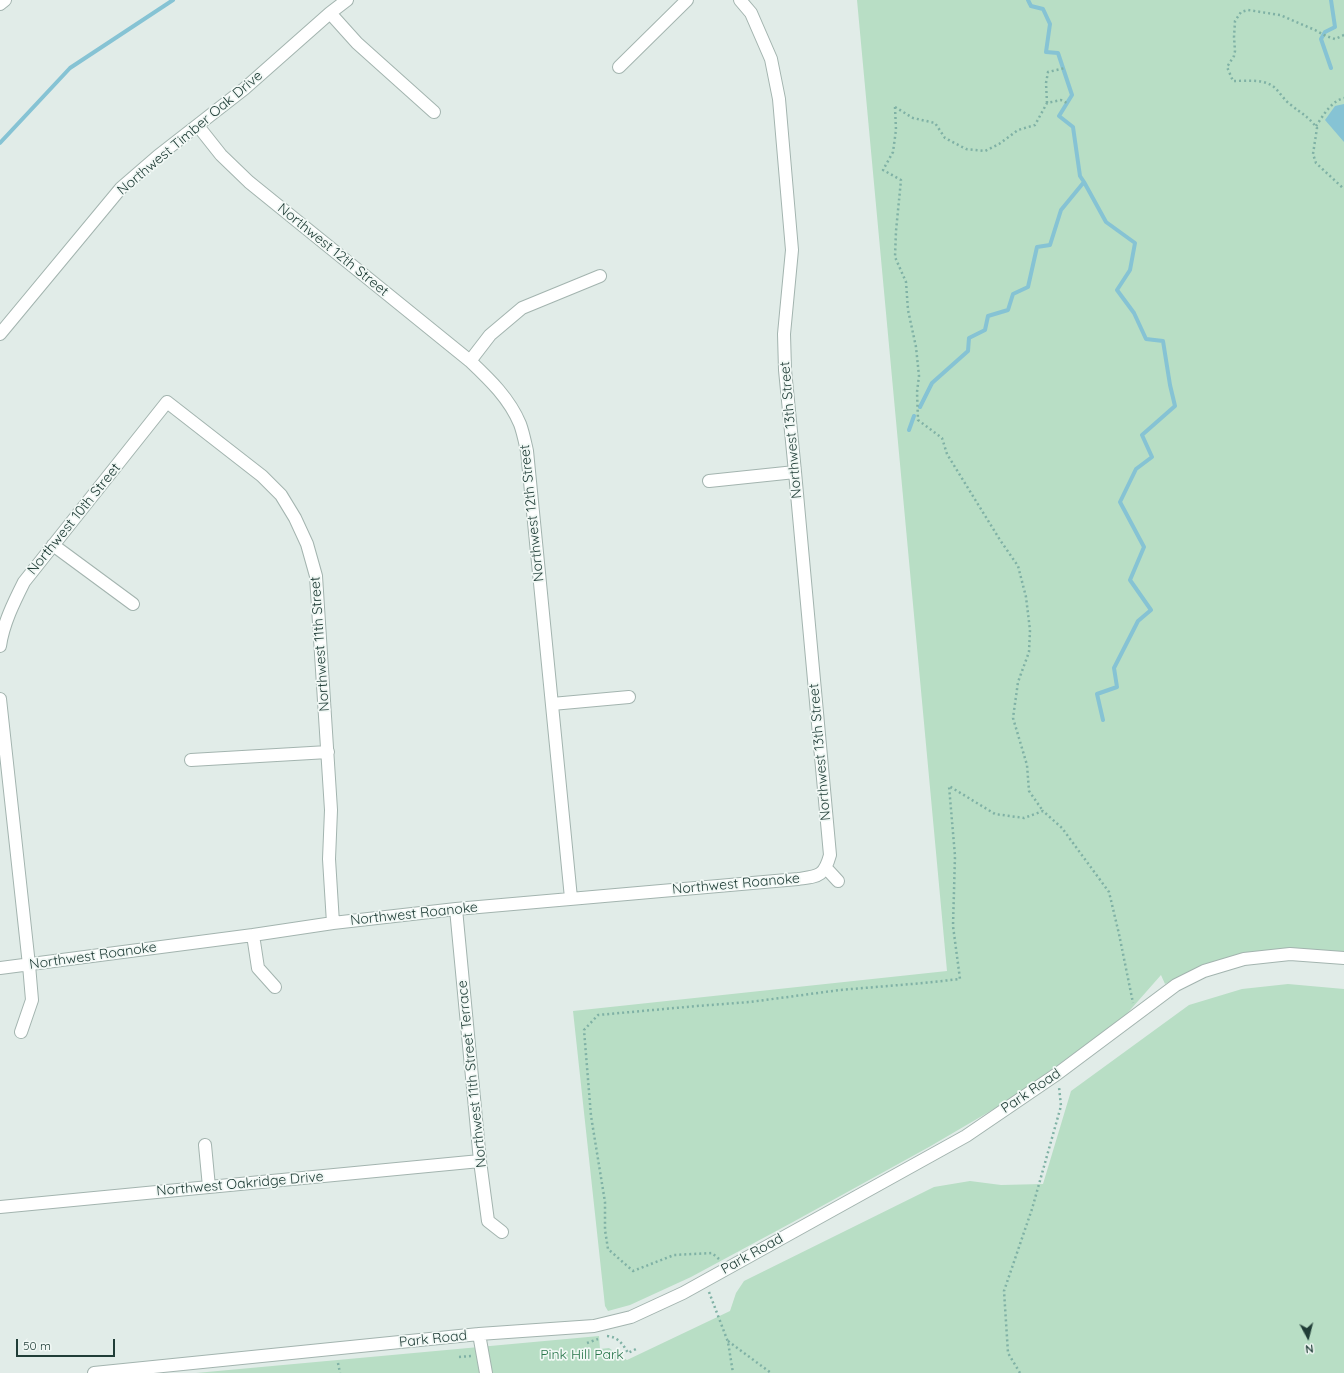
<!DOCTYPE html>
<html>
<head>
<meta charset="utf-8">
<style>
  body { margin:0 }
  #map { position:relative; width:1344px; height:1373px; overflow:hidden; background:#e1ece8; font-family:Quicksand,sans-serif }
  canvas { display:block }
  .north { position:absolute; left:1288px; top:1317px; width:40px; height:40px; -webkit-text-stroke:3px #f1f8f5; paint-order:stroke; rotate:173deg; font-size:11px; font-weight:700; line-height:16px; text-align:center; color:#203d37 }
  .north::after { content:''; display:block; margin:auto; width:14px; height:18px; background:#203d37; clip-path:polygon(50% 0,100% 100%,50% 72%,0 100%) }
  .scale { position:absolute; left:16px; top:1339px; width:99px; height:18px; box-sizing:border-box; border:2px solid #203d37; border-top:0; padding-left:5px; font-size:12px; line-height:14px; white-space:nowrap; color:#203d37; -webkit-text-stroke:3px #f1f8f5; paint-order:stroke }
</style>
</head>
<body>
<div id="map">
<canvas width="1344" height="1373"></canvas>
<div class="north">N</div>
<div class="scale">50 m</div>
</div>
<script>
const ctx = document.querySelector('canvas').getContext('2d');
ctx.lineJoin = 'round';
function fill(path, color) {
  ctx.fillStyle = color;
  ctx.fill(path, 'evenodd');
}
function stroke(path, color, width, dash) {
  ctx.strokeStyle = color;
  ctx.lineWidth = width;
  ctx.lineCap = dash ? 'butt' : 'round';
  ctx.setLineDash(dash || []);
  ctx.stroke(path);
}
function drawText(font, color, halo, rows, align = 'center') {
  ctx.font = font + ' Quicksand,sans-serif';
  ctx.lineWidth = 3.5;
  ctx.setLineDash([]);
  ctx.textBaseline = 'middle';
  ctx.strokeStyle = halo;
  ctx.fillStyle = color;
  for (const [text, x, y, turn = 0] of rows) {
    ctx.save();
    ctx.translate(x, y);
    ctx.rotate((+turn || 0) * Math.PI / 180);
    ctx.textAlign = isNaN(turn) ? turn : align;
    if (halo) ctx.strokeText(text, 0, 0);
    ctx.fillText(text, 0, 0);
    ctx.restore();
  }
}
fill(new Path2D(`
  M857,0H1344V954L1309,949L1271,954L1192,971L1165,984L1161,975L1124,1017L1011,1099L929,1147L793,1222L691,1277L630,1305L608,1311L605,1306L573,1011L947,971Z
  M1288,984L1344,989V1373H196L599,1336L600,1349L609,1348L627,1360L730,1311L736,1293L744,1281L934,1187L970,1181L1001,1185L1043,1184L1071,1091L1189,1005L1242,989Z`), '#b8dec5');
fill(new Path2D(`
  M1344,104V142L1325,120L1335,106Z`), '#86c3d4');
stroke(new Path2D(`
  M1028,0L1031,6L1043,9L1050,24L1046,52L1058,53L1072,95L1059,116L1073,127L1080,176L1084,182L1106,222L1135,243L1130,270L1117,290L1134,313L1146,339L1163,341L1170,385L1175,406L1142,435L1152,457L1136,469L1120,502L1144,547L1130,580L1151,610L1138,621L1114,668L1117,687L1097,694L1103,720
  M1331,68L1321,39L1325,32L1335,27L1331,0
  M0,143L70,68L173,0
  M920,407L932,383L968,351L969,338L985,330L988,316L1008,310L1013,294L1028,287L1037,247L1050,245L1061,210L1084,182
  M909,430L914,416`), '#86c3d4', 4);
const minor = new Path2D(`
  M0,4L5,0
  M330,13L357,43L434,112
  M619,67L687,0
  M198,126L221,155L249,182L470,361C490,380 509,398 520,424C523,432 525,442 527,451L571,898
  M0,334L121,188L158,156L244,89L330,13L347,0
  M470,361L490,335L522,308L600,276
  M709,481L795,472
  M53,545L133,604
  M0,646C3,624 14,602 24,582L167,402L262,476L281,495L295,518L307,544L316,576L331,810L329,859L333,923
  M0,699L29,965L32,1000L21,1032
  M552,704L629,697
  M191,760L328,752
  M826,868L838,881
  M456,909L480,1161L488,1221L502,1232
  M253,935L258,968L275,987
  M0,968L253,935L333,923L456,909L798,879C818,876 824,877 830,855L795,472L785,370L784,334L792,250L779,99L771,59L751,13L740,0
  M205,1145L209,1187
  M0,1207L480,1161
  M479,1334L486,1373
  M94,1373L479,1334L594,1326L631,1317L683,1293L966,1136L1057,1074L1176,985L1204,971L1244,959L1290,954L1344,958`);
stroke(minor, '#a3b4af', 14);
stroke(new Path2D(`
  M1344,35L1335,39L1326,36L1315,30L1280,15L1248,10L1241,12L1235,21L1234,37L1235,51L1234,56L1227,67L1233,81C1247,81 1266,78 1276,89C1281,94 1285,101 1291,105C1302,114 1308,116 1317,128L1313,154L1316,163L1344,189
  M1047,103L1046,83L1048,72L1065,68
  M895,107L896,130L893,152L883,170L901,180L896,231L895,257L906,282L908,310L916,347L919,376L917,392L918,420L942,438L947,454L1000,540L1018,566L1026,597L1030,630L1029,652L1018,682L1013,718L1027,765L1029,791L1043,811
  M895,107L913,118L935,123L945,138L966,149L985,151L999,144L1018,130L1035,125L1047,103L1061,100L1069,104
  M1316,126C1323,116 1331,101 1344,98
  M719,1259L712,1253L674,1255L633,1271L608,1249L605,1230V1202L591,1116L584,1030L598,1015L697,1006L750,1002L840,990L924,983L960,979L953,926L955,856L949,786L995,814L1024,818L1043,811L1062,828L1109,892L1119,934L1133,1003
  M709,1292L728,1342L733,1373
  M607,1336C618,1337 623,1344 628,1353L636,1349
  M728,1341L771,1373
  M587,1343L598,1339
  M459,1357L471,1356
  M338,1363L340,1373
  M1020,1373L1008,1353L1004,1291L1032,1209L1061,1106L1059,1087`), '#7fb1a5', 2.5, [2, 3]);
stroke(minor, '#fff', 12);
drawText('14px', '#203d37', '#f1f8f5', [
  ["Northwest Timber Oak Drive",190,133,-40],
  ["Northwest 12th Street",333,250,39],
  ["Northwest 13th Street",791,430,-95],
  ["Northwest 12th Street",532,513,-96],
  ["Northwest 10th Street",74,519,-51],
  ["Northwest 11th Street",320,644,-94],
  ["Northwest 13th Street",820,752,-95],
  ["Northwest Roanoke",736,884,-5],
  ["Northwest Roanoke",414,914,-6],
  ["Northwest Roanoke",93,956,-8],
  ["Northwest 11th Street Terrace",472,1074,-96],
  ["Park Road",1031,1091,-34],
  ["Northwest Oakridge Drive",240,1184,-5],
  ["Park Road",752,1254,-29],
  ["Park Road",433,1339,-6]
]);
drawText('14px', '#29764b', '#f1f8f5', [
  ["Pink Hill Park",582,1355]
]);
</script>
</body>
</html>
